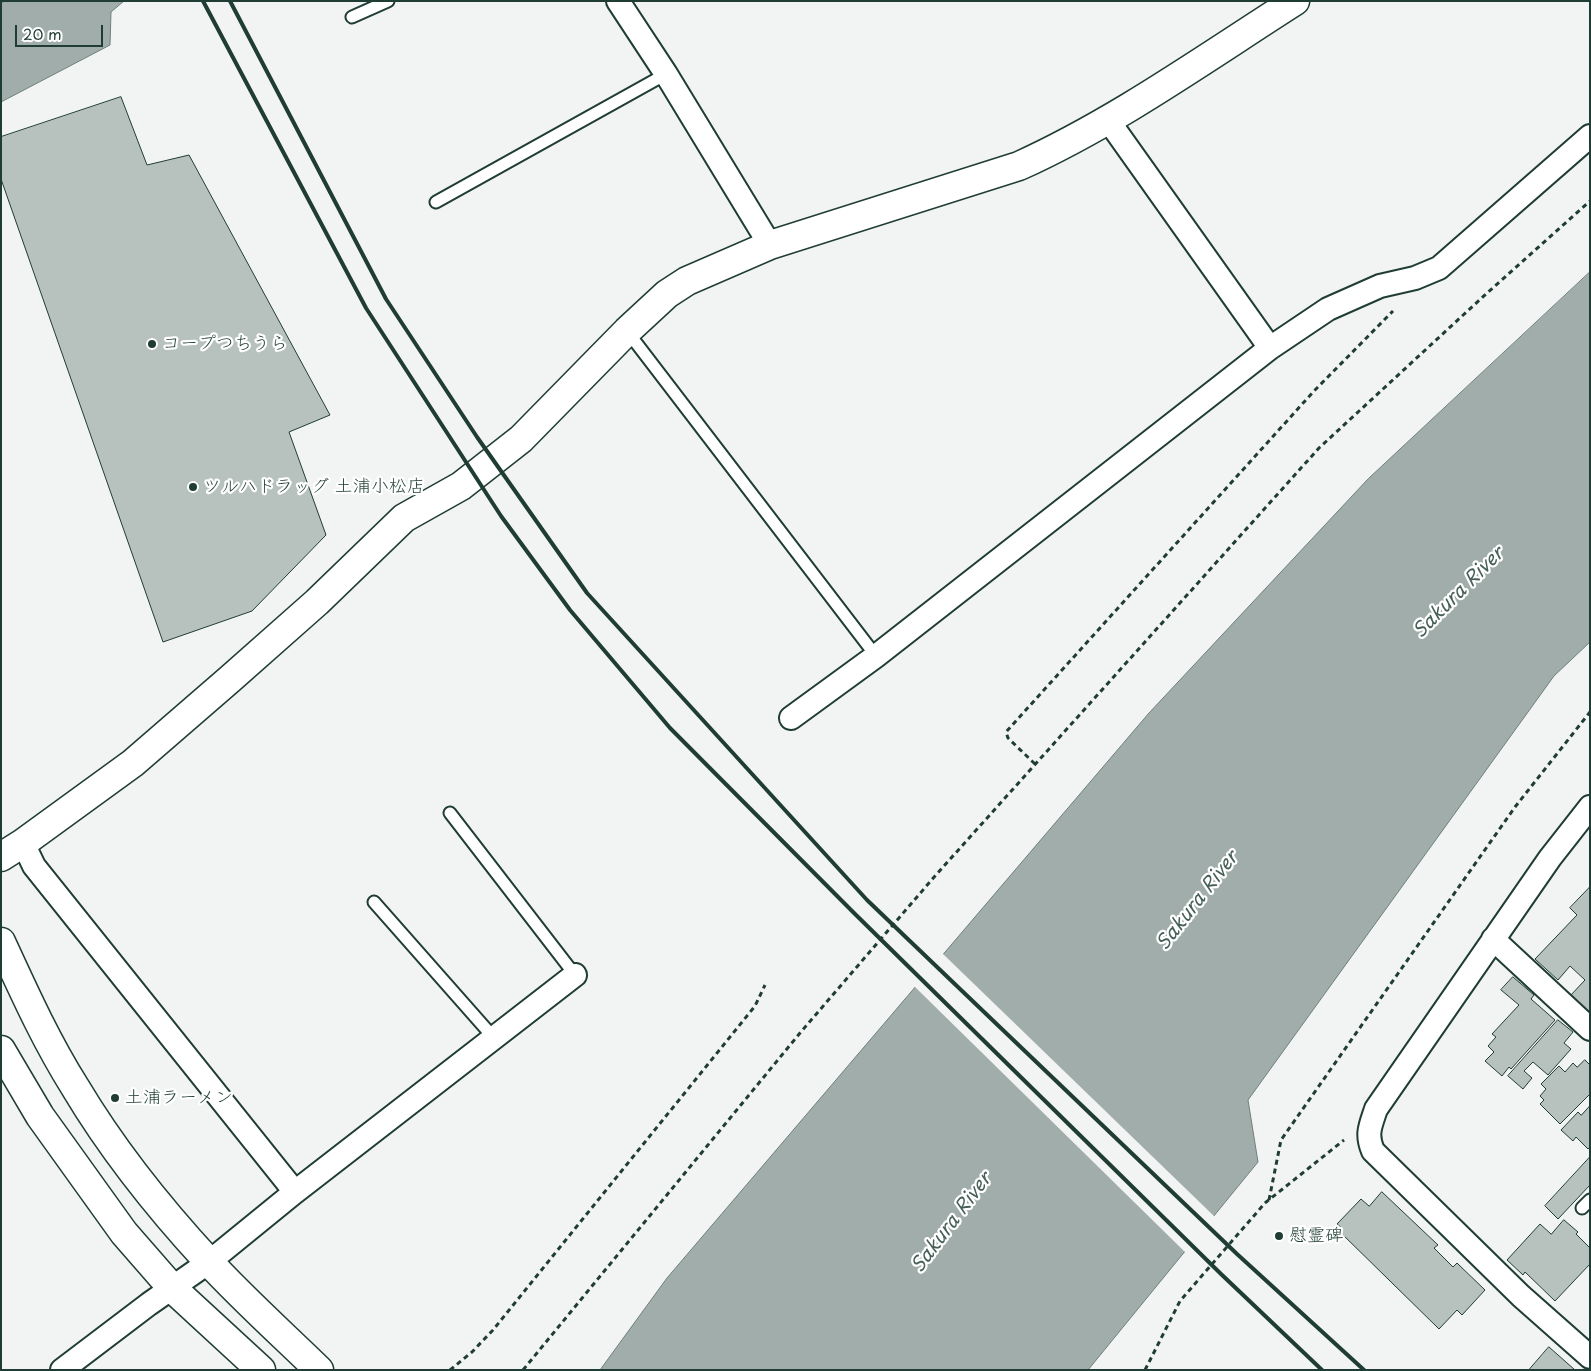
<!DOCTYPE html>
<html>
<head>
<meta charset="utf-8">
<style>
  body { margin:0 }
  #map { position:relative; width:1591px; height:1371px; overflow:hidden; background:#f2f3f3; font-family:"Playpen Sans",sans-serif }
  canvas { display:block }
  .frame { position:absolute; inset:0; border:2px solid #1f3d34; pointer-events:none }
  .scale { position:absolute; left:15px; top:25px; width:88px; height:22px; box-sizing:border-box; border:2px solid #1f3d34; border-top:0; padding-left:6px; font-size:15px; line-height:18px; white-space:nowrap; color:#1f3d34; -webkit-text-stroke:4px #fff; paint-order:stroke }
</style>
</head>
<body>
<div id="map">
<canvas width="1591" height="1371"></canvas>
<div class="frame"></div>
<div class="scale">20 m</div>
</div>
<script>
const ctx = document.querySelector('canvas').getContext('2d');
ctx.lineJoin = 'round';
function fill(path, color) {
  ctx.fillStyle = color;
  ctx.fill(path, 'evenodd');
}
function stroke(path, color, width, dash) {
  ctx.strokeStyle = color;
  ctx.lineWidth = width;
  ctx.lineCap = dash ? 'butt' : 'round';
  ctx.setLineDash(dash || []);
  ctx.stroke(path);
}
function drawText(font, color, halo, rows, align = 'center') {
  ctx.font = font + ' "Playpen Sans","Klee One",sans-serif';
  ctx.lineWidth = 4.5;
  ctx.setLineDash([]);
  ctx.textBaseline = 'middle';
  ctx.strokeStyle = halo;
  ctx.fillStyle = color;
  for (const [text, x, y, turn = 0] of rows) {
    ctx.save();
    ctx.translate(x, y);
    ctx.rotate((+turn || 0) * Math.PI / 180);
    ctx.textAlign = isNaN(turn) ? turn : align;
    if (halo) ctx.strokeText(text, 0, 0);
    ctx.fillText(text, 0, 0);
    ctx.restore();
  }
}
const water = new Path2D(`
  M6,1H124L111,12L110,45L1,102V4Z
  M1590,272V642L1554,676L1248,1100L1258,1162L1088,1370H600L667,1278L1149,713L1368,479Z`);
fill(water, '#a1adaa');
stroke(water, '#6d807b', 1);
fill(new Path2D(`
  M942,953L1215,1217L1186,1253L914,986Z`), '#f2f3f3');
const building = new Path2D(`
  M121,97L147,165L189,155L330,415L289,432L326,535L252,611L163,642L1,179V137Z
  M1590,887V1015L1570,996L1585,980L1570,966L1558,980L1535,959L1577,915L1570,908Z
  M1513,977L1534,995L1531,999L1555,1020L1511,1069L1509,1067L1502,1076L1485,1061L1494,1052L1488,1046L1496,1037L1492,1034L1519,1005L1501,990Z
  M1558,1020L1573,1032L1564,1043L1571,1049L1548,1075L1533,1062L1524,1071L1532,1078L1523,1089L1508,1076Z
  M1585,1060L1590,1065V1094L1560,1124L1540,1104L1544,1100L1540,1096L1546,1089L1541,1084L1559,1066L1565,1072L1573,1063L1577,1067Z
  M1590,1106V1147L1588,1149L1576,1137L1573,1141L1561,1130L1578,1112L1581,1115Z
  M1590,1157V1185L1558,1219L1545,1206Z
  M1382,1192L1438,1245L1434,1248L1453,1267L1457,1263L1485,1290L1462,1315L1457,1310L1439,1329L1339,1231L1342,1228L1337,1224L1361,1199L1369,1206Z
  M1564,1220L1578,1232L1576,1234L1590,1248V1264L1555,1301L1525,1272L1523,1275L1507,1260L1540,1224L1551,1234Z
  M1549,1347L1575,1370H1529Z`);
fill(building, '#b7c1bd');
stroke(building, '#1f3d34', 1);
const lane = new Path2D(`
  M352,17L388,1
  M436,202L666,74
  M627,331L876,656
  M450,813L575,975
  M374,902L494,1038
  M1582,1208L1590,1200`);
const street = new Path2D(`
  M618,1L666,74L770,245
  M1108,120L1270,348
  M791,718L876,656L1270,348L1328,309L1380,286L1415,278L1439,268L1590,136
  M1590,807L1550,858L1376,1109C1370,1127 1366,1134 1373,1151L1521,1296L1590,1357
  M23,843L34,866L295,1192
  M1493,939L1590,1029
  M62,1370L149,1304L209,1262L295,1192L575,975`);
const secondary = new Path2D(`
  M1,857L23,843L133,763L230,679L317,602L404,518L461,486L521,439L627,331L667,294L687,281L770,245L1019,166C1116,122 1204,59 1295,1
  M1,942C24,992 46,1041 75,1087C112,1149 159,1208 208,1261C243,1299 282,1334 319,1370
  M1,1050L40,1116L124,1233L172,1288L261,1370`);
stroke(lane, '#1f3d34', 15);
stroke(street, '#1f3d34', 26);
stroke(secondary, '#1f3d34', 31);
stroke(new Path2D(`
  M1035,764L1008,738L1006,732L1314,391L1393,311
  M1269,1200L1281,1140L1515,807L1590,712
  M450,1370L472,1352L493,1330L755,1006L765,985
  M523,1370L800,1033L935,876L1319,448L1486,294L1590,201
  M1145,1370L1180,1301L1265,1203L1344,1140`), '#1f3d34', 3, [5, 4]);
stroke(lane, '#fff', 11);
stroke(street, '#fff', 22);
stroke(secondary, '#fff', 28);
stroke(new Path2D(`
  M203,1L366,308L501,516L570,610L670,728L854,913L1221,1274L1322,1370
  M230,1L386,299L477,437L587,593L867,900L1237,1254L1364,1370`), '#1f3d34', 4);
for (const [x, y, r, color] of [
  [152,344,5,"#1f3d34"],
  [193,487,5,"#1f3d34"],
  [115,1098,5,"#1f3d34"],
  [1279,1236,5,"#1f3d34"]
]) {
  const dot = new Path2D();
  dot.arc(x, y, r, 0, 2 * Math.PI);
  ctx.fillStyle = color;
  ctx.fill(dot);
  stroke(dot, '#fff', 2);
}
drawText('18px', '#1f3d34', '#fff', [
  ["コープつちうら",162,344],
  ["ツルハドラッグ 土浦小松店",203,487],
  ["土浦ラーメン",125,1098],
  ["慰霊碑",1289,1236]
], 'left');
drawText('italic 19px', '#465f57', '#fff', [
  ["Sakura River",1459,593,-45],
  ["Sakura River",1198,901,-52],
  ["Sakura River",952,1223,-53]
]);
</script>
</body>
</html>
